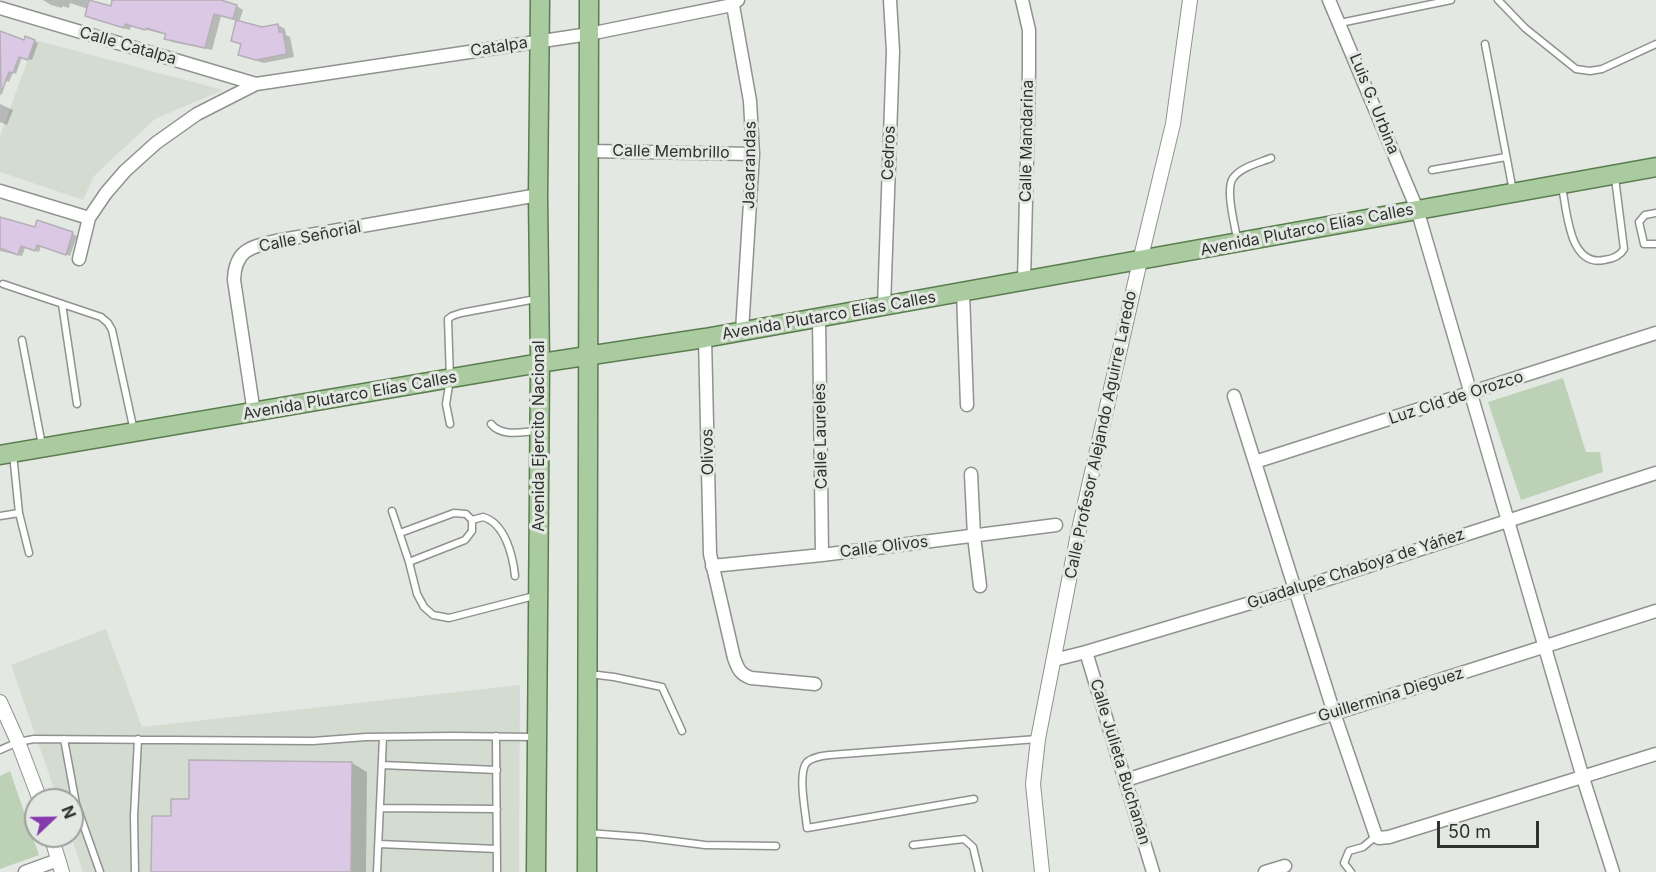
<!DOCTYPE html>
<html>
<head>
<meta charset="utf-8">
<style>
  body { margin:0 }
  #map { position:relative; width:1656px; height:872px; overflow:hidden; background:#e4e8e3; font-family:Inter,sans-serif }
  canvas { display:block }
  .north { position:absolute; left:24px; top:788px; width:60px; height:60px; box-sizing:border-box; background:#e4e8e3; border:2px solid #9c9f9b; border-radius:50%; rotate:68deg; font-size:16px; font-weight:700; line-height:24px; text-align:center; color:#303230 }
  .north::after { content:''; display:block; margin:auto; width:21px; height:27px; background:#873aab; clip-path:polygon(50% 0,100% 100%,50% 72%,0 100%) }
  .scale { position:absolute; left:1437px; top:821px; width:102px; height:27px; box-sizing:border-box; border:3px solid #303230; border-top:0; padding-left:8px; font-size:18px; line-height:21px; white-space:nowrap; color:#303230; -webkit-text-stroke:4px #e4e8e3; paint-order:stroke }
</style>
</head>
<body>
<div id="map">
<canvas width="1656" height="872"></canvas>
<div class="north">N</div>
<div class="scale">50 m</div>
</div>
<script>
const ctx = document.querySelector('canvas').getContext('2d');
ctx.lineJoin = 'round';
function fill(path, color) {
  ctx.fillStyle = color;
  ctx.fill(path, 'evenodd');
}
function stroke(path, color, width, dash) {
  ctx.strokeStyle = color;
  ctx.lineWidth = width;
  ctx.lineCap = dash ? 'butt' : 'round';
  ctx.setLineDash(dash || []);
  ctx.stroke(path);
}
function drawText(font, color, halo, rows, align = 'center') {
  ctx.font = font + ' Inter,sans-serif';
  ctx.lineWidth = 6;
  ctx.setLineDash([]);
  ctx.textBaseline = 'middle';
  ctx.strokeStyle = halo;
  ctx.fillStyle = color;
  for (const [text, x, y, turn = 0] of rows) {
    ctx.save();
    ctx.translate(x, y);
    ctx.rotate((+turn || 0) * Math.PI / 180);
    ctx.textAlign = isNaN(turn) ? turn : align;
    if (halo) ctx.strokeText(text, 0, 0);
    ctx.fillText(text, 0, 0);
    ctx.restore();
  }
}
fill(new Path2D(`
  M35,40L223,90L155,119L94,176L83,200L0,172V136Z
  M106,629L142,727L520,685L519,872H83L71,836L72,800H58L11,665Z`), '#d4dcd1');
fill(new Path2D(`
  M1563,378L1586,452H1600L1603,472L1521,500L1488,402Z
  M10,771L39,855L0,869V776Z`), '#bcd1b6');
fill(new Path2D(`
  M43,0H92L91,2L112,8L114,0H213L237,6L243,10L239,22L262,28L278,25L285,29L286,35L290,37L294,57L264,63L247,58L240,54L242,45L232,40L237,21L221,16L212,50L172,42L166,38L167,35L131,26L130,30L93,19L86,16L88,9L70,3L69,8L62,6V8L51,5Z
  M0,32L25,42L26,38L38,43L32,60L22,57L16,74L13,72L9,82L0,79Z
  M0,104L13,110L7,125L0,122Z
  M0,217L36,229L38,222L73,234L77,236L70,256L41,246L39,252L25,248L22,256L0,251Z
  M352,763L367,772L366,872H153L173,818L191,801Z`), '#0003');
const building = new Path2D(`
  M89,0L111,6L112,0H221L237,5L233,19L214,14L205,48L164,39L166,34L146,28L145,30L125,24L124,28L85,16Z
  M236,20L262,27L278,24L279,32H283L287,54L256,60L238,55L241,44L231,41Z
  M0,31L24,40L25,36L35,40L28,60L19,57L13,73L9,72L1,94Z
  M0,217L35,227L37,220L73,232L66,255L37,245L35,251L21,246L18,255L0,248Z
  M189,760L352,762L351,872H151L152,816H171V799H189Z`);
fill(building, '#dac8e5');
stroke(building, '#b4b0b5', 1.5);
const service = new Path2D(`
  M1498,0L1525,28L1576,69L1590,71L1602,69L1656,44
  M1340,23L1451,0
  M1485,44L1513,191
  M1432,170L1506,157
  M1562,187C1567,211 1569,267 1604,260C1612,259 1620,256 1624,249L1615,178
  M1656,213L1645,215L1639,222L1644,244H1656
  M1237,239C1235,225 1225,190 1233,178C1241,167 1259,163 1271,158
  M3,284L101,317L108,323L112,330L134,431
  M62,304L77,404
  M22,340L42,445
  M450,424L446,404L450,379L448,319L452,316L461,313L536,299
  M491,424C502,437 521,432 536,431
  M392,511L409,562L417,594L424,607L433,615L449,618L534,596
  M19,513L29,553
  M0,516L19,513L13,454
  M472,520L483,517C505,523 513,556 515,576
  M400,533L454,513L466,514L472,520V531L465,540L409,562
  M589,674L614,677L662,687L682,731
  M496,736L497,872
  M64,739L76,804L100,872
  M0,750L18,742L34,739L313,741L366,737L453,736L534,737
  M382,765L497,770
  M974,799L807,828C806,814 797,773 807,762C813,757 822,756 830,755L1037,739
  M380,808L497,809
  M588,833L642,837L705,845L776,846
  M379,844L497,849
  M913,845L964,839L973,847L979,872
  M135,872L134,816L138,739
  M377,872L383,737
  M1351,872L1344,863L1349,851L1363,847L1376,836`);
const minor = new Path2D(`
  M732,0L750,101L753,154L742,331
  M1022,0L1029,30V71L1024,282
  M1329,0L1417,209L1583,778L1613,872
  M0,8L256,84
  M589,151L753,154
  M0,191L89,218
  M79,259L89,218L106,193L125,171L156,143L197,114L256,84L589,34L732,5L738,0
  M963,292L967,405
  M884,306L893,51L890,0
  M819,317L822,555
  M705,338L710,554L734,658C738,669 740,674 751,678L815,684
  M1234,396L1334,713L1376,836L1379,838L1389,837L1656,754
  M254,413L234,280C235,250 250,247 276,241L538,195
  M1255,462L1656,333
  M971,474L974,536L980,586
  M712,566L822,555L1056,525
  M1086,652L1153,872
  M1054,660L1086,652L1294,590L1656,473
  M1126,780L1656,611
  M25,872L58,860
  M1265,872L1285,866`);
const tertiary = new Path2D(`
  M0,702L18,742L40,800
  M51,836L62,872
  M1042,872L1033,784L1038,739L1078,534L1140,261L1173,124L1190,0`);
const primary = new Path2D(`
  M0,455L540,363L705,338L1656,167
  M536,872L540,363L538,195L540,0
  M587,872L589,0`);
stroke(service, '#8f928e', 9);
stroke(minor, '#8f928e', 15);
stroke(tertiary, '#8f928e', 16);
stroke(primary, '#5a7d4f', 21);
stroke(service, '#fff', 6);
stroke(minor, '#fff', 12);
stroke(tertiary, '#fff', 14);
stroke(primary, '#aacaa0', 18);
drawText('16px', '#303230', '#e4e8e3', [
  ["Calle Catalpa",128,46,16],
  ["Catalpa",499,47,-9],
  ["Luis G. Urbina",1374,104,68],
  ["Calle Mandarina",1027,141,-89],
  ["Calle Membrillo",671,152,1],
  ["Cedros",889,153,-88],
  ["Jacarandas",750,165,-89],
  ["Avenida Plutarco Elías Calles",1307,230,-11],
  ["Calle Señorial",310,237,-11],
  ["Avenida Plutarco Elías Calles",829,316,-10],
  ["Avenida Plutarco Elías Calles",350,396,-10],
  ["Luz CId de Orozco",1456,398,-18],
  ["Calle Profesor Alejando Aguirre Laredo",1101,435,-78],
  ["Avenida Ejercito Nacional",539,436,-90],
  ["Calle Laureles",821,436,-91],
  ["Olivos",708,452,-91],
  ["Calle Olivos",884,547,-7],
  ["Guadalupe Chaboya de Yáñez",1356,569,-18],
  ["Guillermina Dieguez",1391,695,-17],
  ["Calle Julieta Buchanan",1120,762,73]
]);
</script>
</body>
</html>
